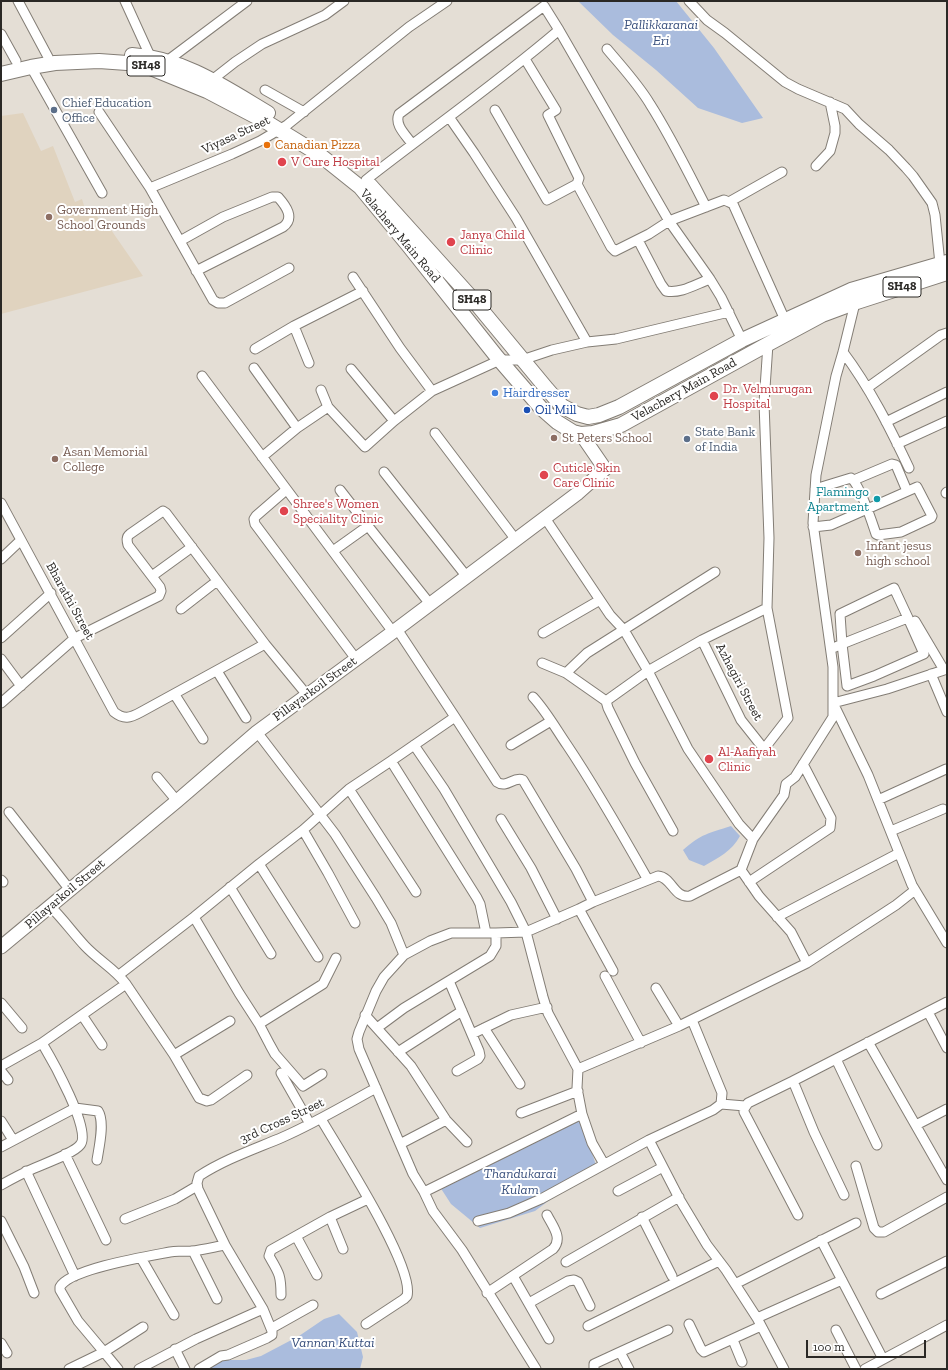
<!DOCTYPE html>
<html>
<head>
<meta charset="utf-8">
<style>
  body { margin:0 }
  #map { position:relative; width:948px; height:1370px; overflow:hidden; background:#e4ded5; font-family:"Zilla Slab",serif }
  canvas { display:block }
  .frame { position:absolute; inset:0; border:2px solid #2a2825; pointer-events:none }
  .scale { position:absolute; left:806px; top:1340px; width:120px; height:18px; box-sizing:border-box; border:2px solid #2a2825; border-top:0; padding-left:5px; font-size:12px; line-height:14px; white-space:nowrap; color:#2a2825; -webkit-text-stroke:3px #fff; paint-order:stroke }
</style>
</head>
<body>
<div id="map">
<canvas width="948" height="1370"></canvas>
<div class="frame"></div>
<div class="scale">100 m</div>
</div>
<script>
const ctx = document.querySelector('canvas').getContext('2d');
ctx.lineJoin = 'round';
function fill(path, color) {
  ctx.fillStyle = color;
  ctx.fill(path, 'evenodd');
}
function stroke(path, color, width, dash) {
  ctx.strokeStyle = color;
  ctx.lineWidth = width;
  ctx.lineCap = dash ? 'butt' : 'round';
  ctx.setLineDash(dash || []);
  ctx.stroke(path);
}
function drawText(font, color, halo, rows, align = 'center') {
  ctx.font = font + ' "Zilla Slab",serif';
  ctx.lineWidth = 4;
  ctx.setLineDash([]);
  ctx.textBaseline = 'middle';
  ctx.strokeStyle = halo;
  ctx.fillStyle = color;
  for (const [text, x, y, turn = 0] of rows) {
    ctx.save();
    ctx.translate(x, y);
    ctx.rotate((+turn || 0) * Math.PI / 180);
    ctx.textAlign = isNaN(turn) ? turn : align;
    if (halo) ctx.strokeText(text, 0, 0);
    ctx.fillText(text, 0, 0);
    ctx.restore();
  }
}
fill(new Path2D(`
  M23,113L41,151L53,146L75,202L82,199L85,209L93,208L101,224H107L143,276L1,314V116Z`), '#e0d3bf');
fill(new Path2D(`
  M578,1H676L714,48L763,118L742,123L698,108L656,70L613,35Z
  M731,826L740,836C732,851 718,858 704,866L689,860L683,850C701,834 709,833 731,826Z
  M581,1120L596,1165L535,1211L480,1228L451,1204L440,1187L449,1179Z
  M339,1314L357,1332L363,1357L360,1369H205L221,1360H246L261,1356L299,1336L324,1319Z`), '#aabcdd');
const street = new Path2D(`
  M18,1L48,57
  M125,1L151,58
  M689,1L707,20L725,33L785,82L798,89L845,109L859,124L889,150L906,168L913,176L932,203L935,215L940,264
  M1,34L16,61
  M607,49C622,67 638,84 650,104C671,137 688,172 706,207
  M525,59L556,110L548,115L579,178L577,184
  M167,61L247,1
  M31,67L102,193
  M210,84L212,80L235,62L262,44L325,15L344,1
  M265,90L304,112
  M495,110L547,200L577,184L611,247L615,251L649,234L669,221L710,279L721,297L742,340
  M99,112L150,188L213,300L218,303H225L289,268
  M449,117L474,153L516,218L587,342
  M412,144C406,135 394,125 399,114L544,6L559,30
  M816,166L830,151L835,133V126L830,102
  M366,180C430,130 497,83 559,30L669,221L724,200L729,202L733,204L785,320
  M150,188L232,154L260,141L287,125L409,27L447,1
  M729,202L782,172
  M638,240L661,284L666,291C681,294 696,284 710,279
  M180,241L223,217L272,197H278C286,206 295,218 283,227L196,271
  M353,277L400,348L432,391L500,360H522L552,350L587,342L616,339L729,312
  M294,326L309,363
  M255,349L294,326L363,291
  M843,352C870,388 890,428 909,468
  M254,368L297,428
  M351,369L394,421
  M202,376L393,632
  M867,388L941,335L947,333
  M321,390L328,407L365,447L394,421L432,391
  M886,422L947,392
  M435,433L516,540
  M897,444L947,421
  M262,457L297,428L328,407
  M384,472L467,577
  M854,480L892,464L896,465L907,491
  M286,490L256,516L254,519L255,524L356,659
  M340,490L368,526
  M946,493L947,492
  M1,503L114,712C124,720 130,718 141,712L265,644L307,695
  M545,518L610,615L624,630L648,671L688,749L739,824L753,839
  M813,527L831,525L917,487L932,516L931,518L901,532L878,535L876,534C872,522 860,485 851,478L815,489
  M333,551L368,526L430,604
  M1,559L21,540
  M152,576L192,547
  M767,608L702,640L741,720L764,749L788,718L767,608L769,538L764,403L768,344
  M181,609L217,581
  M915,621L944,670
  M397,629L455,717L497,782C507,789 513,776 523,780L576,869L593,902
  M543,633L600,600
  M1,638L51,593
  M831,649L842,644L905,619L908,618L924,654L874,676L847,686L842,644L840,614L894,588L908,618
  M1,659L21,686
  M542,663L566,673L587,653L715,572
  M947,669L887,689L833,703L868,775L912,885L947,943
  M217,671L246,718
  M566,673L606,701L608,708L635,763L673,831
  M931,674L947,712
  M175,695L203,739
  M533,697C546,711 556,729 567,745C596,788 622,834 648,880
  M606,701L648,671L702,640
  M1,703L75,638L159,596L161,591L160,587L128,545C127,541 126,537 130,534L163,511L166,513L265,644
  M455,717L391,761L477,898L480,904L486,933
  M257,732L335,834L376,898L391,923L404,955
  M414,745L444,789L511,902L526,932L543,997L548,1013L578,1069L577,1088L582,1114L592,1143L604,1164
  M511,745L551,721
  M157,777L177,801
  M349,789L416,892
  M878,800L946,769
  M9,812L70,890
  M501,819L531,868L557,919
  M303,830L328,873L355,923
  M891,831L943,809
  M259,864L318,957
  M1,880L3,882
  M749,882L830,828L831,818L803,764
  M230,887L271,954
  M50,906C63,919 73,933 85,946C98,960 115,969 126,984L174,1055L199,1098L207,1101L211,1100L247,1075
  M579,909L613,971
  M194,917L239,993L259,1024L323,984L336,958
  M777,917L899,853
  M807,963L896,905L915,890
  M119,975L194,917L259,864L303,830L349,789L391,761
  M605,976L641,1043
  M449,981L479,1051L480,1056L478,1059L457,1071
  M656,988L679,1026
  M1,1003L22,1028
  M928,1012L947,1048
  M82,1015L102,1045
  M365,1015L411,1066L446,1120L467,1142
  M259,1024L270,1045L275,1054L303,1086L322,1074
  M377,1028L404,1008L490,956L496,946V933
  M484,1028L520,1084
  M472,1034L511,1015L547,1007
  M868,1042L947,1180
  M398,1052L462,1011
  M174,1055L230,1021
  M836,1059L877,1145
  M1,1066L42,1043
  M578,1069L679,1026L807,963L791,932L759,896L741,870
  M1,1071L8,1080
  M281,1073L310,1124
  M793,1081L947,1002
  M721,1104L745,1106
  M521,1113L578,1091
  M321,1119C339,1150 415,1267 407,1296L404,1299L366,1324
  M1,1121L13,1140
  M916,1125L947,1109
  M649,1140L680,1200L707,1245L726,1270L757,1318L784,1369
  M400,1144L446,1120
  M1,1147L75,1108L98,1111C105,1122 99,1147 97,1160
  M65,1154L106,1240
  M856,1166L874,1228L878,1232H884L947,1197
  M26,1171L75,1276
  M1,1185C10,1180 19,1175 28,1171C40,1165 73,1154 80,1145C93,1132 51,1058 42,1043L126,984
  M618,1191L663,1167
  M424,1192L582,1114
  M798,1215L744,1112V1109L748,1103L793,1081L814,1132L844,1195
  M330,1217L343,1249
  M642,1217L672,1276
  M125,1219L175,1199L197,1186
  M1,1221L24,1267L34,1293
  M478,1221L509,1213L541,1199L649,1140L713,1110L721,1104L722,1093L692,1020
  M296,1236L317,1275
  M821,1240L883,1359
  M193,1251L217,1299
  M141,1258L174,1315
  M566,1262L679,1197
  M513,1276L549,1339
  M735,1284L856,1223
  M487,1293L553,1249C563,1238 553,1227 547,1215
  M881,1294L947,1261
  M281,1295C281,1275 279,1273 269,1256L271,1250L330,1217L368,1199
  M529,1303L568,1281L574,1280L578,1282L590,1306
  M757,1318L842,1280
  M689,1324L701,1349L704,1352L761,1326
  M588,1326L719,1261
  M272,1328L313,1305
  M836,1330L856,1369
  M733,1340L742,1362
  M1,1343L7,1353
  M175,1349L185,1369
  M69,1369L104,1352L78,1321L60,1290V1287C69,1269 149,1256 170,1252C177,1251 184,1251 191,1251C202,1250 214,1247 225,1245L198,1189L197,1183L199,1176C225,1159 255,1149 283,1137C315,1123 345,1105 376,1088
  M118,1369L104,1352L143,1327
  M139,1369L196,1339L263,1309
  M199,1369L221,1356L228,1355L267,1338L272,1335V1331L263,1309L225,1245
  M536,1369L462,1250L433,1211L424,1192L413,1174L359,1049L357,1039L359,1032L376,991L384,977L404,955L430,941L451,933H496L526,932L579,909L593,902L658,876C672,877 674,899 690,896L741,870L753,839L784,795L786,784L795,777L833,717V667L813,523L816,475L836,376L843,352L855,303
  M594,1369V1364L620,1352
  M629,1369L620,1352L668,1330
  M865,1369L947,1325`);
const secondary = new Path2D(`
  M1,947L177,801L257,732L393,632L578,493L605,469L581,434`);
const primary = new Path2D(`
  M132,55C183,58 226,88 268,113
  M1,74L31,67L55,63L99,61L141,64L207,91L268,123L320,155L360,187L408,245L497,357L541,408L557,422L573,432L581,434L593,433L621,425L768,344L822,315L857,302L947,273
  M370,185L470,296L547,389L562,406L577,414L588,417L599,415L619,407L742,340L851,290L947,262`);
stroke(street, '#837d75', 11);
stroke(secondary, '#837d75', 15);
stroke(primary, '#837d75', 16);
stroke(street, '#fff', 9);
stroke(secondary, '#fff', 13);
stroke(primary, '#fff', 14);
for (const [x, y, r, color] of [
  [54,110,4,"#5c6f8a"],
  [267,145,4,"#e8710a"],
  [282,162,5,"#e0444e"],
  [49,217,4,"#8d6e63"],
  [451,242,5,"#e0444e"],
  [495,393,4,"#3f7fe0"],
  [714,396,5,"#e0444e"],
  [527,410,4,"#1a4fb4"],
  [554,438,4,"#8d6e63"],
  [687,439,4,"#5c6f8a"],
  [55,459,4,"#8d6e63"],
  [544,475,5,"#e0444e"],
  [877,499,4,"#0f9aa8"],
  [284,511,5,"#e0444e"],
  [858,553,4,"#8d6e63"],
  [709,759,5,"#e0444e"]
]) {
  const dot = new Path2D();
  dot.arc(x, y, r, 0, 2 * Math.PI);
  ctx.fillStyle = color;
  ctx.fill(dot);
  stroke(dot, '#fff', 1.5);
}
for (const [x, y, w] of [
  [146,66,38],
  [902,287,38],
  [472,300,38]
]) {
  const box = new Path2D();
  box.roundRect(x - w / 2, y - 10, w, 20, 3);
  ctx.fillStyle = '#fff';
  ctx.fill(box);
  stroke(box, '#2a2825', 1);
}
drawText('bold 12px', '#2a2825', null, [
  ["SH48",146,66],
  ["SH48",902,287],
  ["SH48",472,300]
]);
drawText('13px', '#4e5e75', '#fff', [
  ["Chief Education",62,103],
  ["Office",62,118],
  ["State Bank",695,432],
  ["of India",695,447]
], 'left');
drawText('13px', '#2a2825', '#fff', [
  ["Viyasa Street",236,135,-25],
  ["Velachery Main Road",400,236,50],
  ["Velachery Main Road",684,390,-29],
  ["Bharathi Street",70,601,61],
  ["Azhagiri Street",739,682,62],
  ["Pillayarkoil Street",315,689,-36],
  ["Pillayarkoil Street",65,894,-40],
  ["3rd Cross Street",282,1121,-25]
]);
drawText('13px', '#c56008', '#fff', [
  ["Canadian Pizza",275,145]
], 'left');
drawText('13px', '#be3a42', '#fff', [
  ["V Cure Hospital",291,162],
  ["Janya Child",460,235],
  ["Clinic",460,250],
  ["Dr. Velmurugan",723,389],
  ["Hospital",723,404],
  ["Cuticle Skin",553,468],
  ["Care Clinic",553,483],
  ["Shree's Women",293,504],
  ["Speciality Clinic",293,519],
  ["Al-Aafiyah",718,752],
  ["Clinic",718,767]
], 'left');
drawText('13px', '#785e54', '#fff', [
  ["Government High",57,210],
  ["School Grounds",57,225],
  ["St Peters School",562,438],
  ["Asan Memorial",63,452],
  ["College",63,467],
  ["Infant jesus",866,546],
  ["high school",866,561]
], 'left');
drawText('13px', '#366cbe', '#fff', [
  ["Hairdresser",503,393]
], 'left');
drawText('13px', '#164399', '#fff', [
  ["Oil Mill",535,410]
], 'left');
drawText('13px', '#0d838f', '#fff', [
  ["Flamingo",869,492],
  ["Apartment",869,507]
], 'right');
drawText('italic 14px', '#39507d', '#fff', [
  ["Pallikkaranai",661,25],
  ["Eri",661,41],
  ["Thandukarai",520,1174],
  ["Kulam",520,1190],
  ["Vannan Kuttai",333,1343]
]);
</script>
</body>
</html>
